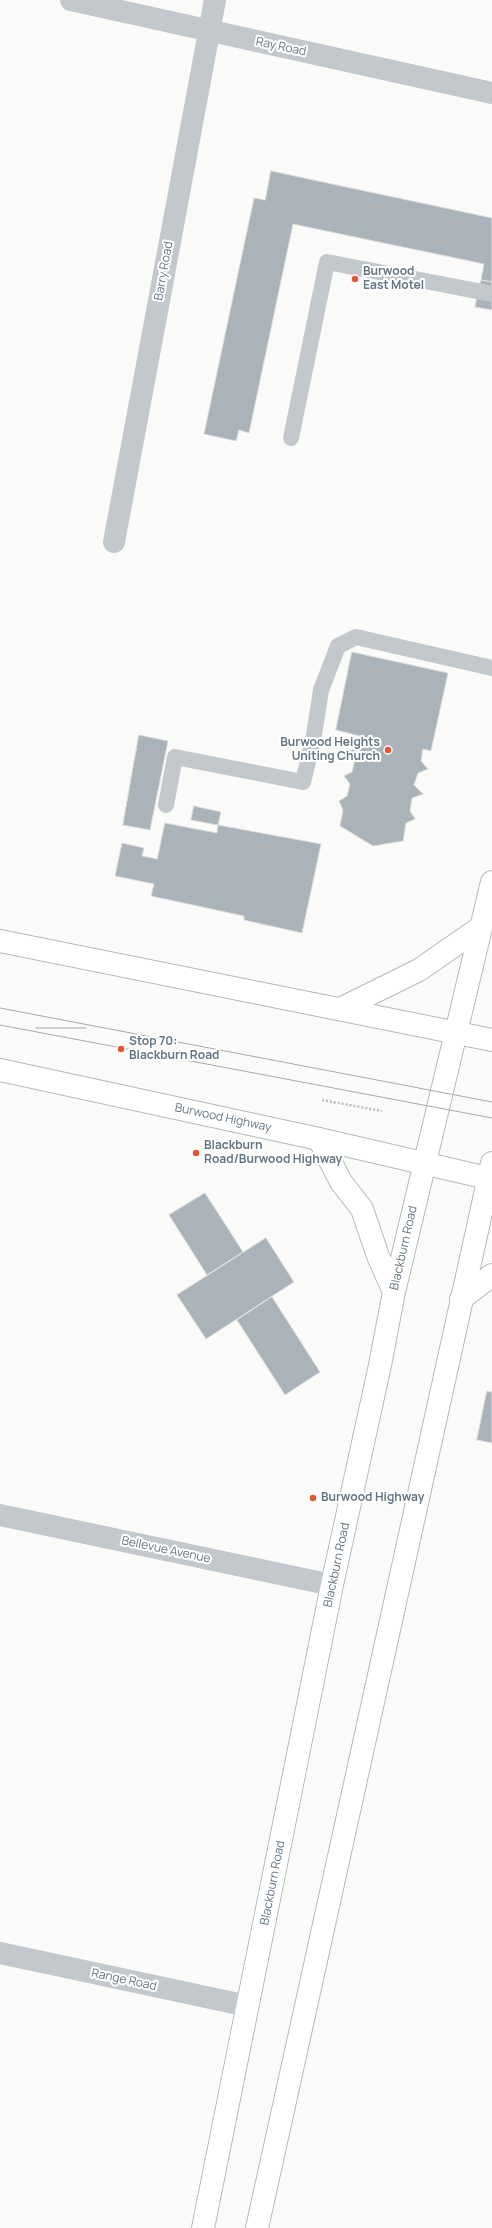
<!DOCTYPE html>
<html>
<head>
<meta charset="utf-8">
<style>
  body { margin:0 }
  canvas { display:block; background:#fafaf8 }
</style>
</head>
<body>
<canvas width="492" height="2228"></canvas>
<script>
const ctx = document.querySelector('canvas').getContext('2d');
ctx.lineJoin = 'round';
function fill(path, color) {
  ctx.fillStyle = color;
  ctx.fill(path, 'evenodd');
}
function stroke(path, color, width, dash) {
  ctx.strokeStyle = color;
  ctx.lineWidth = width;
  ctx.lineCap = dash ? 'butt' : 'round';
  ctx.setLineDash(dash || []);
  ctx.stroke(path);
}
function drawText(font, color, halo, rows, align = 'center') {
  ctx.font = font + ' Manrope,sans-serif';
  ctx.lineWidth = 4;
  ctx.setLineDash([]);
  ctx.textBaseline = 'middle';
  ctx.strokeStyle = halo;
  ctx.fillStyle = color;
  for (const [text, x, y, turn = 0] of rows) {
    ctx.save();
    ctx.translate(x, y);
    ctx.rotate((+turn || 0) * Math.PI / 180);
    ctx.textAlign = isNaN(turn) ? turn : align;
    if (halo) ctx.strokeText(text, 0, 0);
    ctx.fillText(text, 0, 0);
    ctx.restore();
  }
}
const building = new Path2D(`
  M271,171L492,218V282L481,280L484,264L293,224L249,433L239,430L236,441L204,434L254,198L265,200Z
  M481,280L492,282V310L475,307Z
  M352,652L448,673L431,751L423,749L421,761L428,769L418,773L414,785L423,794L412,798L410,811L415,819L406,823L403,841L373,846L340,826L343,810L339,801L347,796L350,784L344,776L352,772L355,760L350,751L358,747L360,736L336,730Z
  M139,735L168,741L150,830L123,825Z
  M194,806L221,812L218,825L191,820Z
  M165,823L217,833L218,825L321,844L302,933L244,920V916L151,896L154,884L115,876L122,843L144,848L142,856L157,859Z
  M205,1193L243,1252L207,1275L169,1215Z
  M266,1238L294,1282L206,1339L177,1295Z
  M272,1297L320,1372L285,1395L237,1320Z
  M487,1391L492,1392V1443L477,1440Z`);
fill(building, '#aab3b9');
stroke(building, '#dcdcda', 1);
const primary = new Path2D(`
  M340,1009L419,970L481,927
  M319,1139L341,1182L362,1209L378,1256L394,1292
  M461,1299L492,1275
  M203,2228L332,1585L380,1365L394,1292L492,882
  M257,2228L492,1163`);
const trunk = new Path2D(`
  M0,941L492,1040
  M0,1070L319,1139L492,1179`);
stroke(primary, '#b5babe', 24);
stroke(trunk, '#b4b9bd', 24);
stroke(new Path2D(`
  M322,1100L382,1111`), '#bbbfc2', 2.5, [2, 2]);
stroke(new Path2D(`
  M291,438L327,262L492,294
  M166,805L175,757L303,782L313,741L321,690L338,646L356,637L492,668`), '#c3c8cc', 16);
stroke(new Path2D(`
  M71,0L492,93
  M114,542L215,0
  M0,1515L332,1585
  M0,1953L248,2006`), '#c3c8cc', 22);
stroke(primary, '#fff', 22);
stroke(trunk, '#fff', 22);
stroke(new Path2D(`
  M0,1008L492,1102
  M0,1025L492,1118
  M36,1028H86`), '#a2aab0', 1);
for (const [x, y, r, color] of [
  [355,279,4,"#e4572e"],
  [388,750,4,"#e4572e"],
  [121,1049,4,"#e4572e"],
  [196,1153,4,"#e4572e"],
  [313,1498,4,"#e4572e"]
]) {
  const dot = new Path2D();
  dot.arc(x, y, r, 0, 2 * Math.PI);
  ctx.fillStyle = color;
  ctx.fill(dot);
  stroke(dot, '#fff', 1.5);
}
drawText('12px', '#657683', '#fff', [
  ["Ray Road",281,47,12],
  ["Barry Road",164,271,-80],
  ["Burwood Highway",223,1118,12],
  ["Blackburn Road",404,1248,-77],
  ["Bellevue Avenue",166,1550,12],
  ["Blackburn Road",337,1565,-78],
  ["Blackburn Road",273,1883,-79],
  ["Range Road",124,1980,12]
]);
drawText('bold 12px', '#657683', '#fff', [
  ["Burwood",363,272],
  ["East Motel",363,286],
  ["Burwood Heights",380,743,"right"],
  ["Uniting Church",380,757,"right"],
  ["Stop 70:",129,1042],
  ["Blackburn Road",129,1056],
  ["Blackburn",204,1146],
  ["Road/Burwood Highway",204,1160],
  ["Burwood Highway",321,1498]
], 'left');
</script>
</body>
</html>
